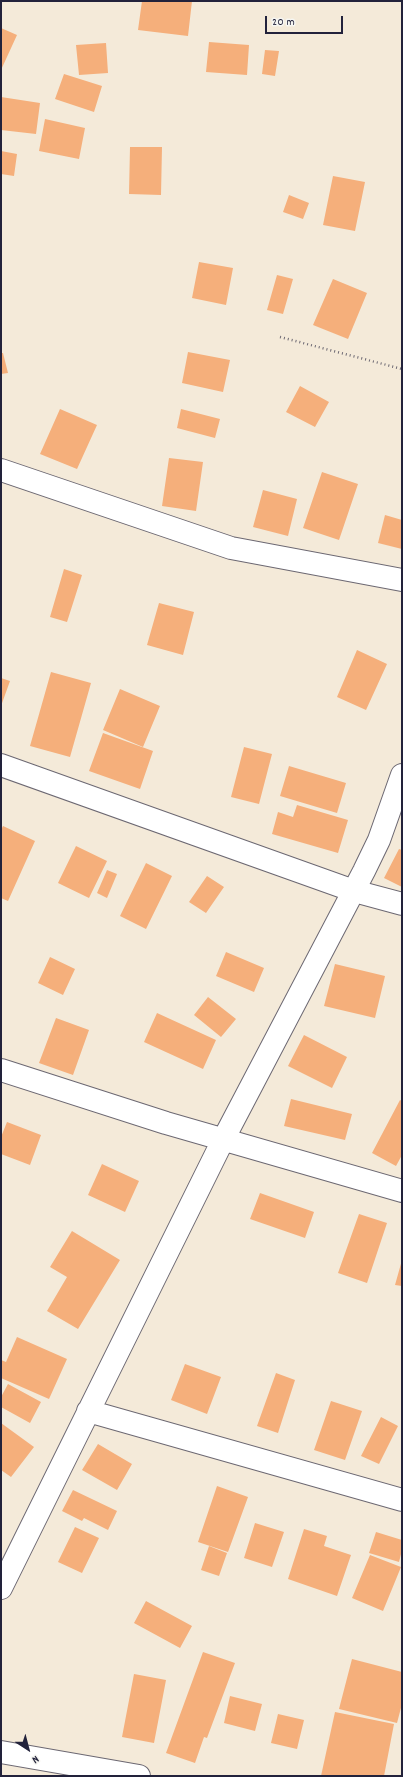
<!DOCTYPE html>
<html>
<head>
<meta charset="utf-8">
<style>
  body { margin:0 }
  #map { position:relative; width:403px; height:1777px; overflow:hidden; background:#f4ead9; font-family:Dekko,sans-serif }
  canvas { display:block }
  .frame { position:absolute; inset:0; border:2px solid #22223b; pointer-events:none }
  .north { position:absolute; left:8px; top:1729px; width:40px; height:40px; -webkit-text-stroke:3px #f6f6f2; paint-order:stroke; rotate:144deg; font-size:11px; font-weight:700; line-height:16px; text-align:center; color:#22223b }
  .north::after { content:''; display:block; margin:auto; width:14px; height:18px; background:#22223b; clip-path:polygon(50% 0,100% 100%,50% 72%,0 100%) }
  .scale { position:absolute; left:265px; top:16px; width:78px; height:18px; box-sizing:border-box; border:2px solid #22223b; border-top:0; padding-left:5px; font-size:12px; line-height:14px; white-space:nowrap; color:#22223b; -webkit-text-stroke:3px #f6f6f2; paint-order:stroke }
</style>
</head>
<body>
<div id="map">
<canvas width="403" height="1777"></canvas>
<div class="frame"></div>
<div class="north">N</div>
<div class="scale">20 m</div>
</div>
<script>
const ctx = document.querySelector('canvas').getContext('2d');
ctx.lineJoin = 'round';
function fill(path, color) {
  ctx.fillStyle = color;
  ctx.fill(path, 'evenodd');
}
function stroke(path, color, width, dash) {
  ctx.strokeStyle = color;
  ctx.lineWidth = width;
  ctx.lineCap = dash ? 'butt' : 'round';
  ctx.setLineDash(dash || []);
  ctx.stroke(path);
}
fill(new Path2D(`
  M142,1H192L188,36L138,30Z
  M1,28L17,35L1,70Z
  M209,42L249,45L247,75L206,72Z
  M106,43L108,73L79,75L76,45Z
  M265,50L279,51L275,76L262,74Z
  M64,74L102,86L94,112L55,99Z
  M1,97L40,103L36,134L1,130Z
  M45,119L85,128L79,159L39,151Z
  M130,147H162L161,195L129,194Z
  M1,151L17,154L14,176L1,174Z
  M333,176L365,182L355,231L323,225Z
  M289,195L309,203L303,219L283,212Z
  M199,262L233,268L226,305L192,298Z
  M277,275L293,279L283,314L267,310Z
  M333,279L367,293L348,339L313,325Z
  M188,352L230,360L223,392L182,383Z
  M1,353H3L8,373L1,374Z
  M300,386L329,402L315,427L286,412Z
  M60,409L97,425L77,469L40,454Z
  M181,409L220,419L215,438L177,428Z
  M169,458L203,462L196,511L162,506Z
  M322,472L358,484L339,540L303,528Z
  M263,490L297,499L288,536L253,527Z
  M385,515L402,520V549L378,543Z
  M64,569L82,575L67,622L50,617Z
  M159,603L194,612L183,655L147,645Z
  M357,650L387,664L366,710L337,697Z
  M51,672L91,683L70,757L30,746Z
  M1,678L10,681L1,706Z
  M120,689L160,706L143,747L103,730Z
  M103,733L153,751L140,789L89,771Z
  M244,747L272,754L259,804L231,797Z
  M289,766L346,783L337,813L280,796Z
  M297,805L348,820L338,853L272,834L278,812L293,817Z
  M3,826L35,841L8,901L1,898V830Z
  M76,846L107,861L89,898L58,883Z
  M399,849L402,850V887L384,878Z
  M146,863L172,876L146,929L120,916Z
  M107,870L117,874L107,898L97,893Z
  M207,876L224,887L206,913L189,902Z
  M226,952L264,968L254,992L216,976Z
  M50,957L75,969L63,995L38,983Z
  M335,964L385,976L375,1018L324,1006Z
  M208,997L236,1019L221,1037L194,1015Z
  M157,1013L216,1040L203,1069L144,1042Z
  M56,1018L89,1030L73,1075L39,1063Z
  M304,1035L347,1057L332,1088L288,1066Z
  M291,1099L352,1114L345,1140L284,1126Z
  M400,1100L402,1101V1155L396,1166L372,1153Z
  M7,1122L41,1135L30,1165L1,1154V1137Z
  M102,1164L139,1181L125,1212L88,1195Z
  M260,1193L314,1212L305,1238L250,1219Z
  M359,1214L387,1223L367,1283L338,1273Z
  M72,1231L120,1260L78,1329L47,1311L67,1277L50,1267Z
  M402,1260V1286L395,1285Z
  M17,1337L67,1359L49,1399L1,1378V1360L6,1362Z
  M185,1364L221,1377L207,1414L171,1400Z
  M276,1373L295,1380L278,1433L257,1426Z
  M8,1384L41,1402L30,1423L1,1407V1397Z
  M331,1401L362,1411L345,1460L314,1450Z
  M381,1417L398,1426L379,1464L361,1456Z
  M1,1423L34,1447L11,1477L1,1470Z
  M98,1444L132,1464L117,1490L82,1470Z
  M217,1486L248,1497L228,1552L198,1542Z
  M73,1490L117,1511L108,1530L84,1518L82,1521L62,1511Z
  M255,1523L284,1532L272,1567L244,1558Z
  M75,1527L99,1538L82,1573L58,1562Z
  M304,1529L327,1536L324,1546L351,1555L337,1596L288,1579Z
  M376,1532L402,1540V1550L399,1562L369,1553Z
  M209,1546L227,1553L219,1576L201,1570Z
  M370,1555L401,1567L383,1611L352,1598Z
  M146,1601L192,1626L180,1648L134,1623Z
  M203,1652L235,1663L207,1738L204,1737L195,1763L166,1753Z
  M352,1659L402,1672V1704L397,1723L339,1709Z
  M134,1674L166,1680L154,1743L122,1737Z
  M230,1696L262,1704L255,1731L224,1723Z
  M335,1712L394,1724L384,1776H321Z
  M278,1714L304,1720L297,1749L271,1743Z`), '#f5af7b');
const minor = new Path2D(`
  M1,470L231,548L402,580
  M1,765L354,891L402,904
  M1,1070L166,1123L402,1191
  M88,1411L402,1500
  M1,1588L223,1140L364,871L379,840L402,775
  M1,1752L139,1776`);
stroke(minor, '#6c6872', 24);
stroke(new Path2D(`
  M280,337L402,369`), '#6c6872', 2.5, [1, 3]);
stroke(minor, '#fff', 22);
</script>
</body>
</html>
